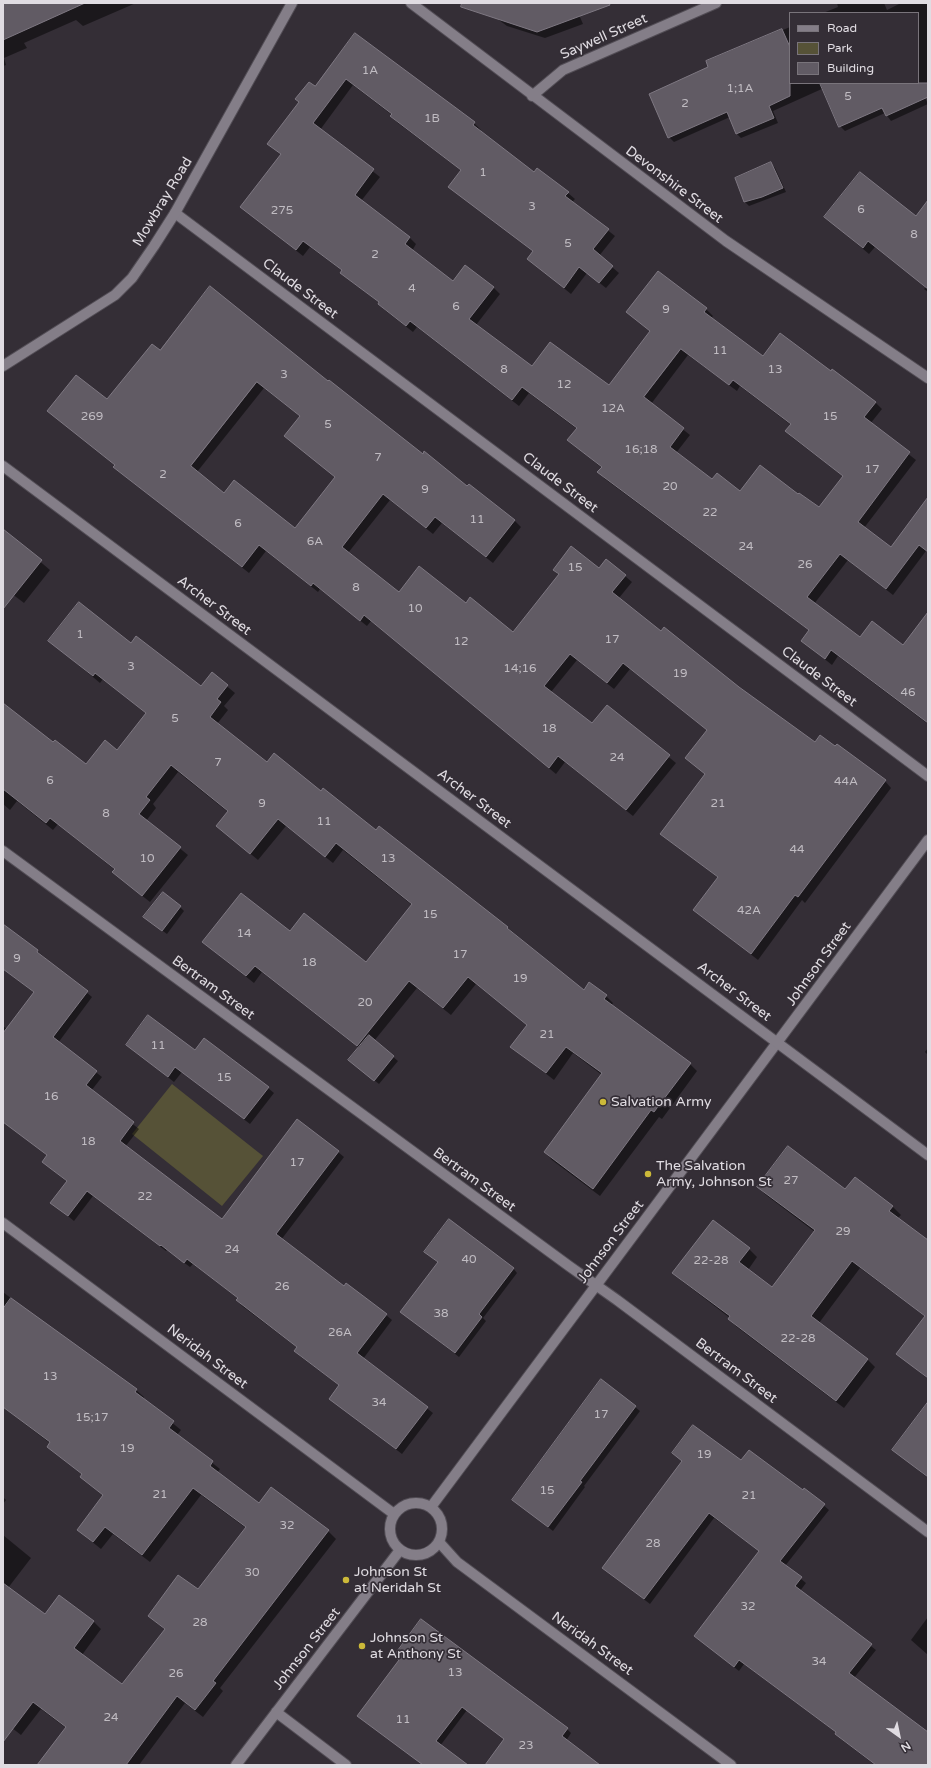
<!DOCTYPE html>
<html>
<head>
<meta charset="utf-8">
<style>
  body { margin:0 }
  #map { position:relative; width:931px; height:1768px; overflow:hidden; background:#342e36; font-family:"Varela Round",sans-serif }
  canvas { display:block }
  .frame { position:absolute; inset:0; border:4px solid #e0dce2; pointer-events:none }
  .legend { position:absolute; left:789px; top:12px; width:130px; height:72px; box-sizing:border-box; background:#342e36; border:1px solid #79747b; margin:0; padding:5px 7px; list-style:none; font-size:12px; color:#e0dce2 }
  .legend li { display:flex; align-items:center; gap:8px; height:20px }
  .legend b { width:20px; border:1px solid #79747b }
  .north { position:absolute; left:879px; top:1716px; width:40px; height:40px; -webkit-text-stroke:3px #342e36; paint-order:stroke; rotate:147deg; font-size:11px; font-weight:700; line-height:16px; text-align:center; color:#e0dce2 }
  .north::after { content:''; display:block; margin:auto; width:14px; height:18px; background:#e0dce2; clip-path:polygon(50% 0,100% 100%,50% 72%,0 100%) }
</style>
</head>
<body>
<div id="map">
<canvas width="931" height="1768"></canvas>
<div class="frame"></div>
<ul class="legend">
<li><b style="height:5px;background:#847e88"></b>Road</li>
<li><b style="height:11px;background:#565237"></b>Park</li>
<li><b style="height:11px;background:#615b64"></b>Building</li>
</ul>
<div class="north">N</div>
</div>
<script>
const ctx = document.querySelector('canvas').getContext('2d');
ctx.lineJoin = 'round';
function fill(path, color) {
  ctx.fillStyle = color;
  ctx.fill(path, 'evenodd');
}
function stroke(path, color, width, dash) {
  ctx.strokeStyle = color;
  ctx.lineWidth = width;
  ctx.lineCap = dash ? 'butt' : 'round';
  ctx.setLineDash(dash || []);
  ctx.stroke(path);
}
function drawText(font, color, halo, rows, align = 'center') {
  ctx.font = font + ' "Varela Round",sans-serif';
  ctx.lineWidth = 3.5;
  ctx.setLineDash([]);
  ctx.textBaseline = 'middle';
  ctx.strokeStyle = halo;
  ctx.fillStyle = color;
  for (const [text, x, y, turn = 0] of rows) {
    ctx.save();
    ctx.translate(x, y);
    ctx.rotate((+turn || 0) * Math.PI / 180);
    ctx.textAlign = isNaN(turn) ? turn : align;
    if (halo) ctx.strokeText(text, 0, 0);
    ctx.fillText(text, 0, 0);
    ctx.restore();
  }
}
fill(new Path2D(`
  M172,1084L263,1156L222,1206L132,1134Z`), '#565237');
fill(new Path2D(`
  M3,3H136L83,26L76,20L24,43L27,48L4,58L6,65L3,66Z
  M476,3H574L583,24L545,38L507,26Z
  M837,3H884L887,10L901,3H928V82L920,86L928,104L891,121L885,113L845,131L840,126L824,88L773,111L778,123L741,138L736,133L730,117L674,142L669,137L650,94L709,68L707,62L790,27V83H918V13H823L838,7Z
  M356,34L474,123L481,130L480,132L534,174L568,193L575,199L572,202L615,236L599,256L619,273L606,288L587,273L571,294L528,259L534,252L450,187L462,171L398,123L391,116L392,115L353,85L320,130L380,177L361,201L410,238L416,244L412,251L453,282L493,287L500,294L476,325L532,367L609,387L651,332L628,312L706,309L713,316L711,318L763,357L831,372L875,402L882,409L870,424L916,460L864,528L891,548L928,499V552L926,551L893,595L848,560L814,604L860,638L903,646L928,614V724L838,656L832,665L802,641L810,631L605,479L599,472L602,468L568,440L577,429L529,393L519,406L417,327L413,332L386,311L379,304L380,303L348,279L341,273L343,271L310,247L303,256L241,207L282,155L269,144L315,88ZM688,355L737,391L740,386L791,425L786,431L793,438L844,477L819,509L798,496L740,492L712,480L676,453L690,435L651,404Z
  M771,164L775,168L786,192L749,206L745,202L737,179Z
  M825,217H928V292L924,289L926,287L875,247L869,254Z
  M160,351L328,383L423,455L514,520L521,527L493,563L442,523L433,534L390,500L348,553L399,593L466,604L513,633L559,575L554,570L599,569L625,576L632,582L619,598L661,632L815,744L885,781L891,788L805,903L802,900L758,960L694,910L719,878L668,840L706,775L686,758L707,730L630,669L614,689L577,660L551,692L592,725L607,706L676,763L633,816L565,762L556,774L371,621L367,626L320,589L318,592L266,551L249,573L121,473L114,467L115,465L48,411L108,401ZM264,388L301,417L286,436L336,478L295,530L224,494L197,472Z
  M3,530L50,570L24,603L3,587Z
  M50,641L131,644L201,687L212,674L235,693L224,706L228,710L217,724L267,763L321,792L376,831L379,827L508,928L584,991L606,996L613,1003L611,1006L690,1064L697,1071L662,1119L659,1117L600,1196L552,1160L545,1152L602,1075L573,1053L554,1080L512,1047L528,1025L476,984L451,1015L417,988L374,1041L398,1061L379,1084L354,1064L359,1048L262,972L254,983L211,949L290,932L366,963L412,905L343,850L333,863L286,826L258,860L217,826L228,812L178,772L153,804L156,808L146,821L188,855L150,902L121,879L113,872L115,870L58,824L53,830L17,801L10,810L3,804V704L53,744L86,766L117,751L147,714L103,679L100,683Z
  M180,907L184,911L167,934L149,921Z
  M3,925L37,951L92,997L58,1043L102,1077L91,1091L139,1129L125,1147L222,1220L338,1152L344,1157L281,1240L344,1287L386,1315L392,1320L363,1359L433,1413L402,1454L330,1399L340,1386L301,1357L295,1351L298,1348L242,1306L237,1300L238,1298L193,1264L190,1267L167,1250L166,1251L93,1196L74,1221L52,1203L67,1182L43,1162L48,1156L6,1123L3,1100V1026L7,1029L35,993L3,969Z
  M127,1045L195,1052L268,1088L274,1093L250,1124L182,1072L174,1082Z
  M928,1048V1055L925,1052Z
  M855,1178L893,1207L901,1215L897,1219L928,1242V1379L898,1354L926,1317L860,1268L819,1323L867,1359L875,1367L844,1408L737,1327L729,1319L730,1318L682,1281L674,1273L713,1222L749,1249L757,1257L748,1270L772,1288L815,1232L766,1195L758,1187L846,1191Z
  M430,1256L513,1268L517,1273L483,1318L486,1321L459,1357L401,1312L439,1263Z
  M3,1292L52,1330L136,1390L144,1397L143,1399L181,1430L177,1435L220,1469L217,1473L259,1504L271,1488L328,1531L336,1539L220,1688L223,1691L203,1717L185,1703L139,1765H38L66,1728L41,1709L21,1735L3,1721V1535L31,1558L8,1588L45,1615L59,1596L94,1622L101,1629L82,1655L122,1686L165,1630L149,1616L198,1591L246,1528L201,1495L150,1562L113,1534L101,1549L86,1537L78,1530L104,1496L81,1477L83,1475L56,1454L48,1447L51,1444L3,1407Z
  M601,1380L640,1411L584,1486L585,1487L553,1531L513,1500Z
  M928,1404V1478L893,1450Z
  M673,1453L741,1462L803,1492L805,1489L829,1510L785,1566L806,1583L800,1591L876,1650L854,1678L928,1737V1765H875L841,1739L837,1733L744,1664L739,1671L695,1636L760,1551L714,1518L650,1604L603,1568L683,1462Z
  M3,1497L6,1500L3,1504Z
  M928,1617V1655L911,1640Z
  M400,1661L567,1729L571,1733L566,1741L598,1765H486L505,1739L467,1710L440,1746L466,1765H423Z`), '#0007');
const building = new Path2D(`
  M3,3H85L3,40Z
  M462,3H609L610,5L537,32L461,7Z
  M782,29L790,47V96L769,106L774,118L736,134L727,112L668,138L649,94L708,67L706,61Z
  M355,33L475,122L473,125L534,172L537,168L569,192L565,196L609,229L593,249L613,266L599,283L579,267L564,288L527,259L533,251L448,187L461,170L390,116L392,114L346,79L313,123L374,169L355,195L410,237L405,244L453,281L465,265L494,287L469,319L532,366L550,342L609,385L650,331L626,312L658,271L707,308L704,312L763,356L780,333L831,371L832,369L876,402L864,417L910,452L858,522L891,547L928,497V552L919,545L886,589L840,554L807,597L860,637L872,621L903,645L928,612V723L831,650L825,659L801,641L809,630L597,472L602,467L567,440L577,428L522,387L512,400L410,321L406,326L378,304L379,302L340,273L342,270L303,241L296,250L240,207L281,154L267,144L299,102L295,99L309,82L315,86ZM681,349L729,385L733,380L791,424L785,431L843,476L819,507L799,493L798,494L760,465L740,491L717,473L712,479L670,447L684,428L644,397Z
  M820,83H928V97L886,116L882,108L839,127Z
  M771,162L783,188L762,197L744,202L735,178Z
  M860,172L916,216L928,200V289L868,241L863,248L824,217Z
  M210,286L328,381L329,380L423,454L424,451L467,486L469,484L515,520L486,557L435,517L426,528L383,494L342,547L399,592L419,566L466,603L470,597L513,632L559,574L553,570L571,546L599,568L606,559L626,575L612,592L661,631L664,627L739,687L815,742L820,735L835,746L837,744L886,780L798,897L795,895L751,954L693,910L718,877L660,834L705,774L685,758L707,730L623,663L607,683L570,654L544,686L592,723L607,705L670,755L626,810L558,756L549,768L364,615L360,621L313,583L311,586L259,545L242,567L113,467L115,465L47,411L76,375L107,399L152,344L160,350ZM257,382L300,416L284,436L335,477L295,528L234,480L224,493L191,466Z
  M3,529L42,560L3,609Z
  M79,602L131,643L136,636L201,686L212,672L228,685L217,699L221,702L210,717L267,762L274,753L321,791L323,788L376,830L379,826L508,927L507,928L584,990L589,982L607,995L604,999L691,1063L654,1112L651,1110L593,1189L544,1152L602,1073L566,1047L546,1073L510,1047L527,1025L468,977L443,1008L409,981L357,1046L255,966L246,976L202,942L241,893L290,931L304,913L366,962L412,904L336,843L325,857L278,819L250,854L216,826L228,811L171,765L146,797L150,800L139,814L181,847L142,896L112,872L115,869L50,818L46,823L3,789V703L53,742L55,740L86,764L105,740L117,750L146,713L95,673L93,676L48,641Z
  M163,892L181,906L162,931L143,917Z
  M3,924L38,950L37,952L88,991L53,1037L97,1071L86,1085L134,1122L120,1141L222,1219L297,1119L339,1151L276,1234L344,1286L346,1283L387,1314L357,1353L428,1407L396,1449L329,1399L339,1385L294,1351L297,1347L236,1300L238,1298L187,1259L184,1263L161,1245L160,1246L87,1191L68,1216L50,1203L67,1181L42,1162L47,1155L3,1122V1033L34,992L3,969Z
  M148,1015L195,1050L204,1038L269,1087L244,1119L175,1067L168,1077L126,1045Z
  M369,1035L394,1056L374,1081L348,1060Z
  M788,1146L845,1189L855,1177L893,1206L889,1211L928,1240V1378L896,1354L925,1316L852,1261L811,1316L868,1359L836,1401L728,1319L730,1316L672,1273L713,1220L750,1248L739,1262L772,1287L815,1230L757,1187Z
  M449,1219L514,1268L479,1314L482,1317L455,1353L400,1312L438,1262L424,1252Z
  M11,1298L137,1389L135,1392L174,1421L169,1428L213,1461L210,1466L259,1503L271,1487L329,1530L213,1681L216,1683L195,1710L177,1696L126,1765H37L66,1727L33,1702L3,1742V1583L45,1614L59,1595L94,1621L74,1648L122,1684L165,1629L148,1616L178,1575L198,1589L246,1527L193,1488L142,1555L105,1527L93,1542L77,1530L103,1495L80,1477L82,1474L47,1447L50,1442L3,1407V1309Z
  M601,1379L636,1406L580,1481L582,1482L548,1527L512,1500Z
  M928,1402V1477L892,1450Z
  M693,1425L741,1460L749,1450L803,1490L804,1488L825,1504L780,1561L802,1577L795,1586L872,1644L849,1673L928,1732V1765H876L835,1734L836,1732L739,1660L734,1667L694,1636L759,1551L709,1513L644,1599L602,1568L682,1461L672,1453Z
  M421,1619L568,1728L562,1736L600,1765H485L504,1739L462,1707L436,1741L468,1765H423L357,1716L399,1660L394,1656Z`);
fill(building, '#615b64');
stroke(building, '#7e7882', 1);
const street = new Path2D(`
  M411,3L726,241L928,378
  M532,96L563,70L716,3
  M175,213L928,776
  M3,851L569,1266L617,1300L928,1532
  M3,1223L394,1514
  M390 1529a26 26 0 1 1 52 0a26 26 0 1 1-52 0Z
  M431,1507L928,840
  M439,1542L457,1562L731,1765
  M276,1712L346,1765
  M236,1765L400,1550`);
const secondary = new Path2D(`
  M3,366L115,295L132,278L154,246L175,213L292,3
  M3,466L928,1155`);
stroke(street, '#524d55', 12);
stroke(secondary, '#524d55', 12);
stroke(street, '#847e88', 10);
stroke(secondary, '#847e88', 10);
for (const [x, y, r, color] of [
  [603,1102,4,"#ccb939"],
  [648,1174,4,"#ccb939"],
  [346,1580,4,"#ccb939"],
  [362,1646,4,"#ccb939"]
]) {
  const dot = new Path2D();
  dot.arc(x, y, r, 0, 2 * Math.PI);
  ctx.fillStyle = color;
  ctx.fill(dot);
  stroke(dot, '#342e36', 1.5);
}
drawText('12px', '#c0bcc2', null, [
  ["1A",370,71],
  ["1;1A",740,89],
  ["5",848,97],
  ["2",685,104],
  ["1B",432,119],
  ["1",483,173],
  ["3",532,207],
  ["6",861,210],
  ["275",282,211],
  ["8",914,235],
  ["5",568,244],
  ["2",375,255],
  ["4",412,289],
  ["6",456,307],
  ["9",666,310],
  ["11",720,351],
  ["8",504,370],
  ["13",775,370],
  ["3",284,375],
  ["12",564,385],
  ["12A",613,409],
  ["269",92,417],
  ["15",830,417],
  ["5",328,425],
  ["16;18",641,450],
  ["7",378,458],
  ["17",872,470],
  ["2",163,475],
  ["20",670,487],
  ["9",425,490],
  ["22",710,513],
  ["11",477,520],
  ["6",238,524],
  ["6A",315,542],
  ["24",746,547],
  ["26",805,565],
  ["15",575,568],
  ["8",356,588],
  ["10",415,609],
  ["1",80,635],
  ["17",612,640],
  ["12",461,642],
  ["3",131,667],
  ["14;16",520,669],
  ["19",680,674],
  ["46",908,693],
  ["5",175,719],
  ["18",549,729],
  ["24",617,758],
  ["7",218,763],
  ["6",50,781],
  ["44A",846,782],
  ["9",262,804],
  ["21",718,804],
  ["8",106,814],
  ["11",324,822],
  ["44",797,850],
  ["10",147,859],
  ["13",388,859],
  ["42A",749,911],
  ["15",430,915],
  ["14",244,934],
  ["17",460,955],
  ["9",17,959],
  ["18",309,963],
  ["19",520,979],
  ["20",365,1003],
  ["21",547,1035],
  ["11",158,1046],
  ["15",224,1078],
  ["16",51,1097],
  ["18",88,1142],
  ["17",297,1163],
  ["27",791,1181],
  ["22",145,1197],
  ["29",843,1232],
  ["24",232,1250],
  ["40",469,1260],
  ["22-28",711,1261],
  ["26",282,1287],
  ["38",441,1314],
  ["26A",340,1333],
  ["22-28",798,1339],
  ["13",50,1377],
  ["34",379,1403],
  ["17",601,1415],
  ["15;17",92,1418],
  ["19",127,1449],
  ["19",704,1455],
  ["15",547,1491],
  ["21",160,1495],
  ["21",749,1496],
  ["32",287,1526],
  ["28",653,1544],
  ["30",252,1573],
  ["32",748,1607],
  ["28",200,1623],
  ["34",819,1662],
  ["13",455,1673],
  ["26",176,1674],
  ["24",111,1718],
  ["11",403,1720],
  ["23",526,1746]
]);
drawText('14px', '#e0dce2', '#342e36', [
  ["Saywell Street",604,37,-24],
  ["Devonshire Street",674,185,37],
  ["Mowbray Road",163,202,-59],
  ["Claude Street",300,289,37],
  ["Claude Street",560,483,37],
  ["Archer Street",214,606,37],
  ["Claude Street",819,677,37],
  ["Archer Street",474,799,37],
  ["Johnson Street",819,964,-54],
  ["Bertram Street",213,988,36],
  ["Archer Street",734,992,37],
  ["Bertram Street",474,1180,36],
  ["Johnson Street",611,1242,-53],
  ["Neridah Street",207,1357,37],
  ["Bertram Street",736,1371,37],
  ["Neridah Street",592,1644,36],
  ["Johnson Street",307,1649,-52]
]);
drawText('14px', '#e0dce2', '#342e36', [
  ["Salvation Army",611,1102],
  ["The Salvation",656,1166],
  ["Army, Johnson St",656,1182],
  ["Johnson St",354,1572],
  ["at Neridah St",354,1588],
  ["Johnson St",370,1638],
  ["at Anthony St",370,1654]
], 'left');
</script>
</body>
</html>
